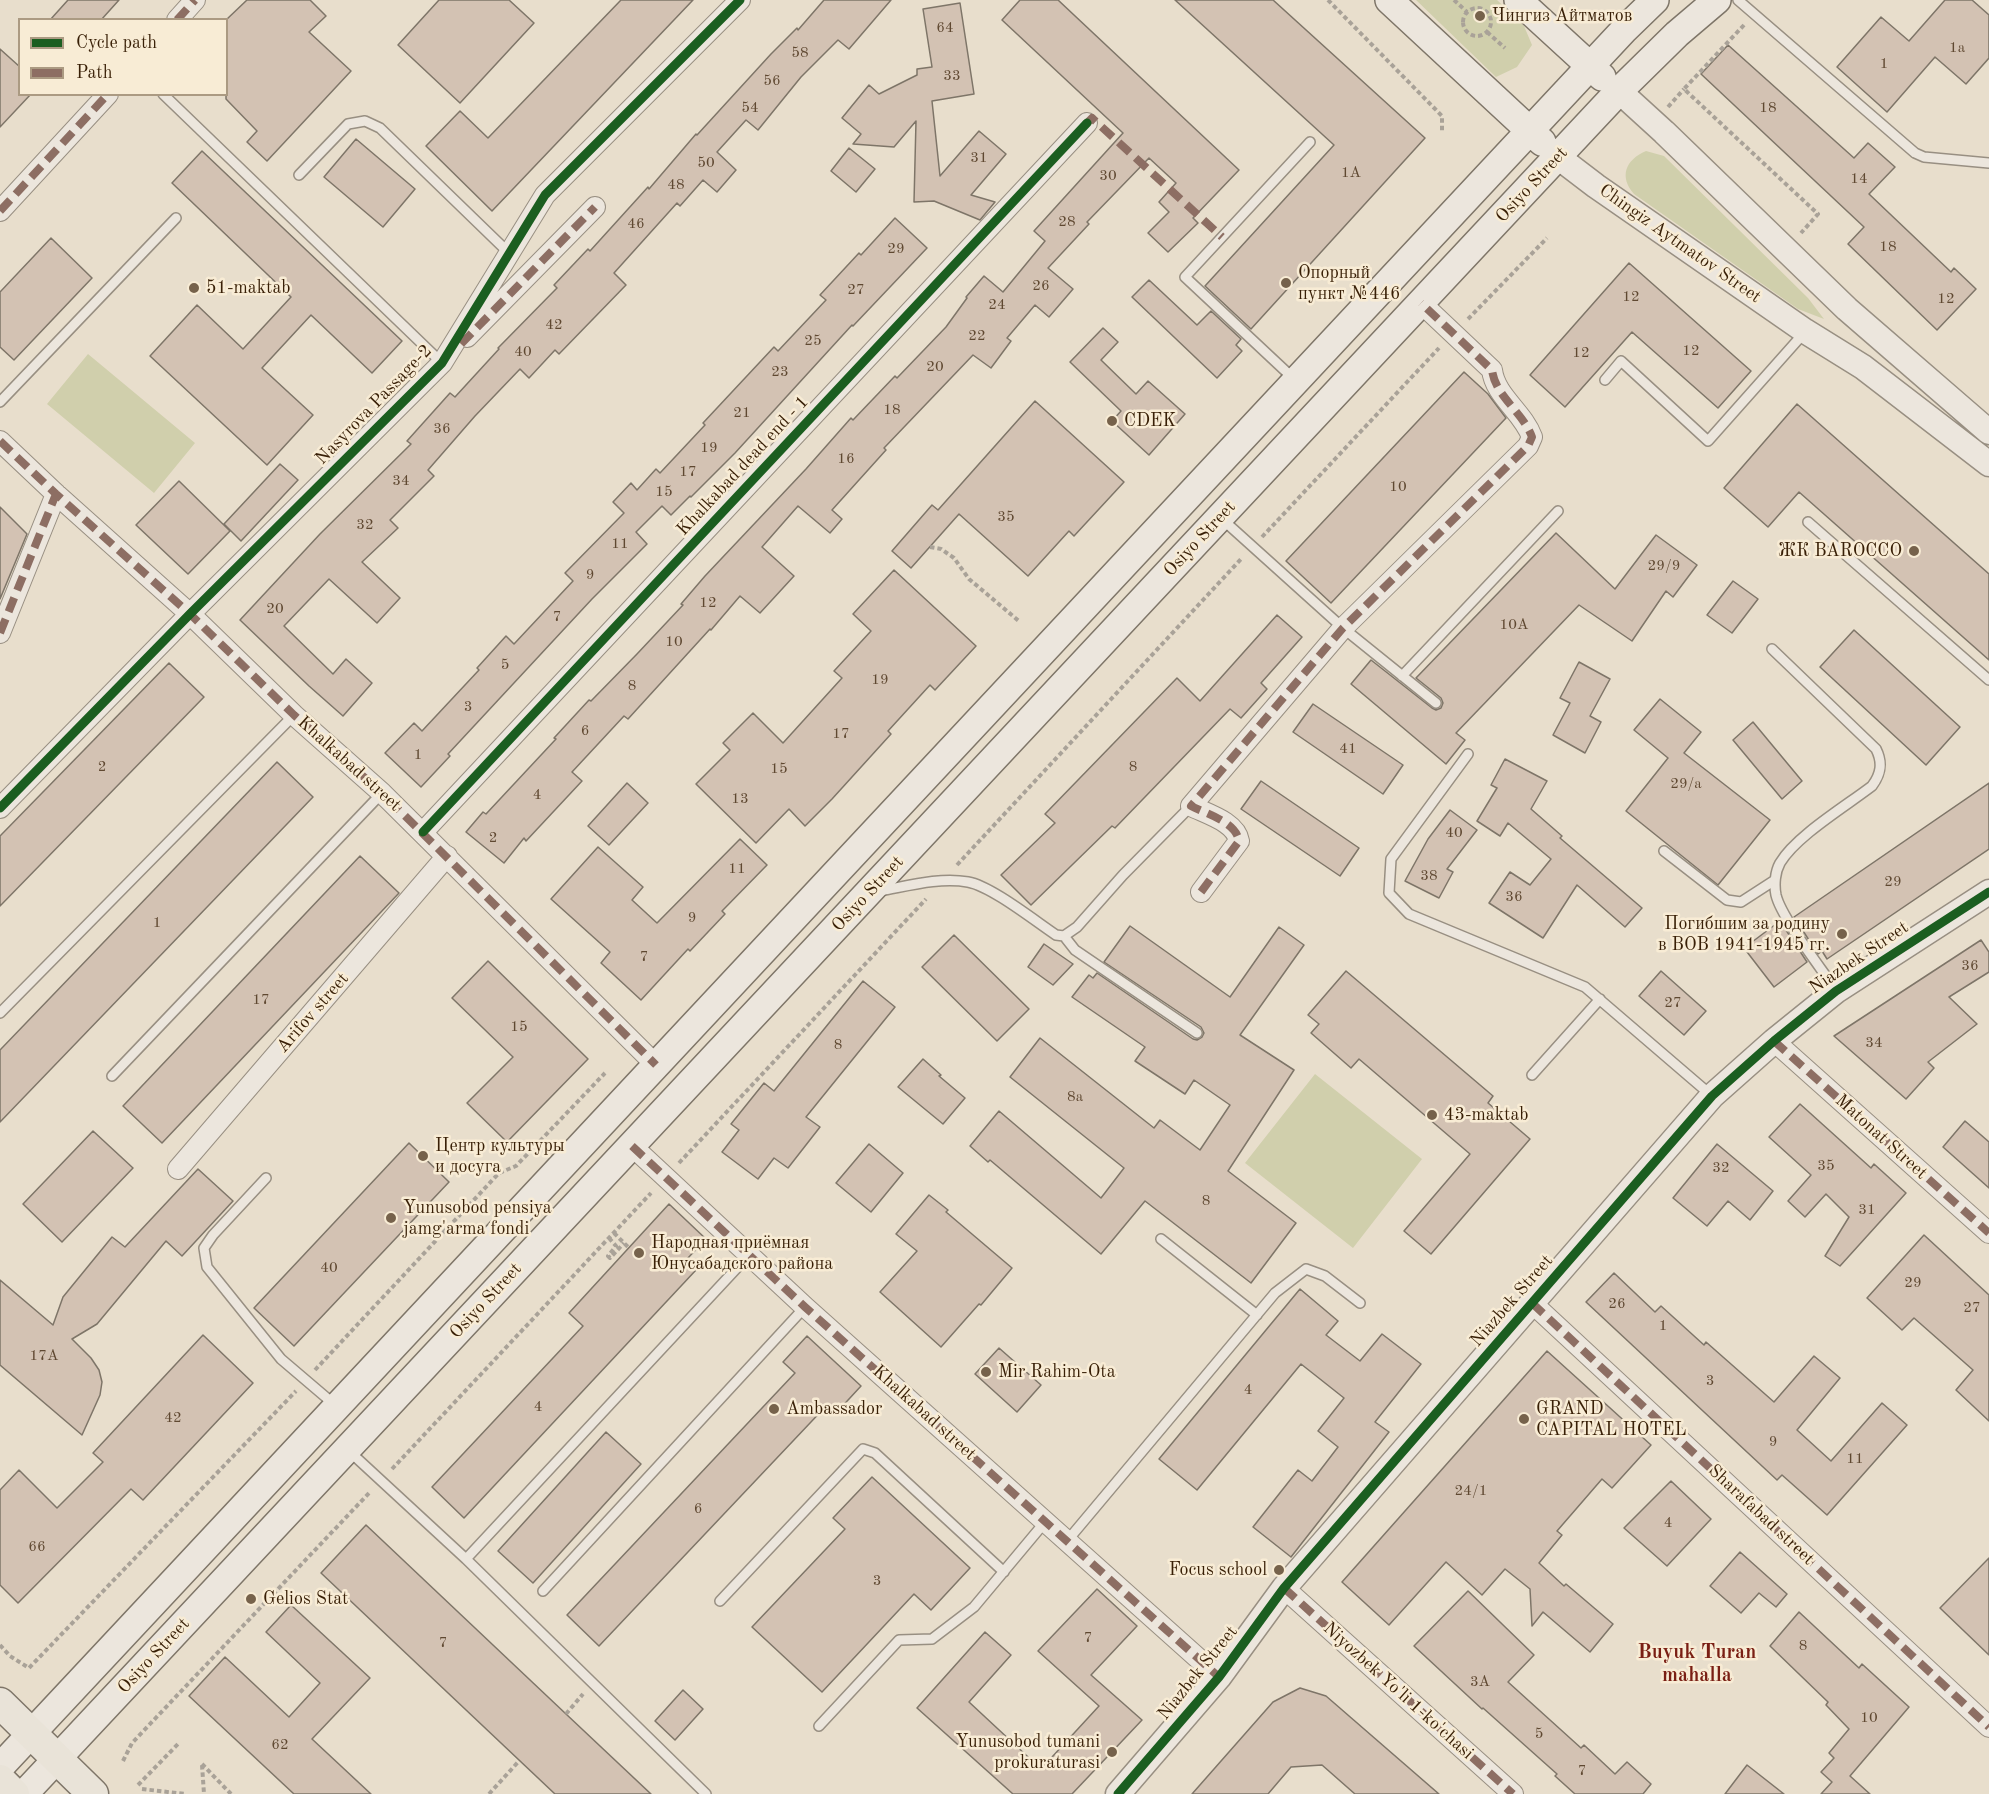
<!DOCTYPE html>
<html>
<head>
<meta charset="utf-8">
<style>
  body { margin:0 }
  #map { position:relative; width:1989px; height:1794px; overflow:hidden; background:#e8decc; font-family:"Old Standard TT",serif }
  canvas { display:block }
  .legend { position:absolute; left:18px; top:18px; width:210px; height:78px; box-sizing:border-box; background:#f8ecd5; border:2px solid #ab9a82; margin:0; padding:8px 10px; list-style:none; font-size:18px; color:#381f06 }
  .legend li { display:flex; align-items:center; gap:12px; height:30px }
  .legend b { width:30px; border:2px solid #ab9a82 }
</style>
</head>
<body>
<div id="map">
<canvas width="1989" height="1794"></canvas>
<ul class="legend">
<li><b style="height:8px;background:#1b5e20"></b>Cycle path</li>
<li><b style="height:8px;background:#8d6e63"></b>Path</li>
</ul>
</div>
<script>
const ctx = document.querySelector('canvas').getContext('2d');
ctx.lineJoin = 'round';
function fill(path, color) {
  ctx.fillStyle = color;
  ctx.fill(path, 'evenodd');
}
function stroke(path, color, width, dash) {
  ctx.strokeStyle = color;
  ctx.lineWidth = width;
  ctx.lineCap = dash ? 'butt' : 'round';
  ctx.setLineDash(dash || []);
  ctx.stroke(path);
}
function drawText(font, color, halo, rows, align = 'center') {
  ctx.font = font + ' "Old Standard TT",serif';
  ctx.lineWidth = 5;
  ctx.setLineDash([]);
  ctx.textBaseline = 'middle';
  ctx.strokeStyle = halo;
  ctx.fillStyle = color;
  for (const [text, x, y, turn = 0] of rows) {
    ctx.save();
    ctx.translate(x, y);
    ctx.rotate((+turn || 0) * Math.PI / 180);
    ctx.textAlign = isNaN(turn) ? turn : align;
    if (halo) ctx.strokeText(text, 0, 0);
    ctx.fillText(text, 0, 0);
    ctx.restore();
  }
}
fill(new Path2D(`
  M1416,0H1497L1524,26L1532,45L1517,67L1496,77Z
  M1646,151L1664,156L1808,298L1824,319L1798,309L1634,194C1619,177 1625,160 1646,151Z
  M88,354L195,443L154,493L47,404Z
  M1315,1074L1422,1159L1353,1248L1245,1163Z`), '#d0cfac');
const building = new Path2D(`
  M68,0H119L101,20H50Z
  M247,0H310L326,16L309,32L351,71L267,161L247,142L257,131L226,99V20Z
  M439,0H509L534,23L460,103L398,45Z
  M621,0H693L492,211L426,146L460,111L488,138Z
  M824,0H891L849,49L838,40L801,77L758,130L746,120L717,152L736,170L717,192L703,180L680,206L677,203L614,273L626,285L559,354L555,350L529,378L520,369L475,416L428,470L434,476L390,520L398,528L362,562L400,598L377,623L329,579L284,626L333,674L346,659L372,683L343,716L309,686L240,620L320,534L411,444L407,441L450,393L455,397L499,349L498,348L557,288L554,285L588,249L590,251L648,187L649,189L696,134L697,135L771,54L797,28L798,30Z
  M1020,0H1058L1239,170L1193,218L1198,223L1168,252L1148,233L1169,212L1159,202L1176,183L1149,158L1087,222L1089,224L1048,268L1073,289L1049,317L1035,305L1007,338L1011,341L991,368L973,355L884,448L886,450L832,510L842,519L830,533L798,506L762,547L794,576L760,613L740,596L711,630L710,629L628,719L624,716L572,772L582,781L526,841L524,838L504,863L466,832L483,812L486,814L556,739L554,738L589,700L591,701L637,654L683,605L681,604L705,576L806,469L851,418L853,420L895,376L897,378L946,327L967,298L966,297L984,276L1003,292L1045,241L1034,231L1123,133L1002,20Z
  M1175,0H1273L1425,138L1251,329L1205,286L1334,145Z
  M1945,0H1972L1989,15V58L1966,84L1935,57L1887,112L1837,67L1881,17L1909,41Z
  M960,3L974,94L932,101L940,176L979,131L1006,154L971,195L995,202L980,220L934,201L914,202L916,121L894,147L853,144L861,134L842,118L869,85L879,94L917,75V69L932,67L923,9Z
  M1728,45L1854,158L1868,143L1895,167L1869,194L1951,272L1954,268L1976,289L1937,330L1848,244L1864,227L1701,74Z
  M0,49L20,67V94H31L0,127Z
  M356,139L415,189L383,227L324,177Z
  M849,148L875,169L856,192L831,171Z
  M202,151L402,341L372,373L311,315L262,368L313,415L267,465L150,356L197,305L243,349L291,297L172,183Z
  M895,218L927,248L853,326L852,325L735,453L691,497L690,496L671,515L662,506L636,532L647,544L592,599L448,754L450,756L421,787L385,753L414,723L422,731L479,670L477,668L506,636L514,644L573,581L565,573L624,513L613,502L631,483L637,490L656,469L660,473L705,425L703,423L774,347L778,351L826,300L820,295L859,253L861,255Z
  M51,238L92,278L14,360L0,347V292Z
  M1629,263L1751,371L1718,408L1632,332L1565,407L1530,375Z
  M1149,280L1197,325L1211,311L1241,339L1236,345L1242,351L1217,378L1132,297Z
  M1103,328L1118,342L1101,360L1136,394L1148,381L1185,414L1149,455L1112,421L1121,411L1070,362Z
  M1464,372L1488,394L1506,418L1331,603L1286,561Z
  M1035,401L1124,482L1074,536L1069,531L1028,576L959,514L911,568L892,551L932,505L938,510Z
  M1797,404L1989,574V660L1799,492L1768,527L1724,488Z
  M280,464L298,480L241,541L224,524Z
  M179,481L230,531L188,574L136,525Z
  M0,507L27,534L0,599Z
  M1556,533L1615,589L1656,535L1697,565L1673,597L1666,591L1632,641L1579,605L1456,733L1465,740L1446,764L1351,684L1371,660L1432,708L1436,710L1441,708L1443,703L1441,698L1416,678Z
  M894,570L976,646L935,690L930,685L888,731L891,734L832,799L805,826L789,809L756,843L696,784L730,750L723,743L753,713L783,743L842,678L834,671L871,631L853,614Z
  M1733,581L1758,599L1732,633L1707,615Z
  M1277,615L1302,637L1261,683L1267,689L1241,718L1230,709L1115,828L1112,826L1031,905L1001,875L1055,823L1045,814L1177,678L1200,701Z
  M1854,630L1960,727L1926,765L1820,667Z
  M1579,662L1610,679L1590,716L1601,722L1585,753L1553,735L1570,703L1560,698Z
  M169,663L204,697L0,906V836Z
  M1660,699L1701,732L1684,753L1770,820L1718,885L1626,811L1668,758L1634,730Z
  M1313,704L1403,765L1383,794L1293,732Z
  M1753,722L1802,781L1782,799L1733,740Z
  M1505,759L1547,781L1531,809L1562,836L1560,838L1642,908L1625,927L1577,885L1543,938L1489,903L1510,872L1530,885L1551,859L1508,823L1500,836L1477,821L1497,788L1491,785Z
  M277,762L313,797L0,1122V1050Z
  M1261,781L1359,848L1340,876L1241,809Z
  M627,783L648,803L609,845L588,826Z
  M1989,783V849L1827,959L1822,951L1818,954L1794,917Z
  M1450,810L1477,830L1447,869L1453,872L1439,898L1405,881L1428,839Z
  M740,839L767,865L722,911L725,914L690,951L688,949L641,1000L601,963L610,952L551,899L598,847L643,887L632,900L657,923Z
  M360,856L399,893L162,1143L123,1106Z
  M1776,924L1778,927L1782,924L1807,962L1774,987L1744,948Z
  M1130,926L1230,997L1279,927L1304,945L1240,1035L1294,1070L1228,1171L1296,1223L1251,1283L1145,1201L1101,1254L990,1160L988,1162L970,1146L999,1111L1101,1198L1124,1168L1010,1077L1040,1038L1154,1128L1160,1120L1200,1150L1230,1105L1194,1080L1185,1094L1135,1061L1145,1047L1072,997L1089,975L1093,978L1097,973L1193,1039L1197,1040L1202,1037L1204,1033L1201,1027L1104,962Z
  M954,935L1029,1009L997,1041L922,967Z
  M1981,940L1989,952V972L1949,997L1977,1024L1928,1062L1934,1068L1906,1099L1834,1036Z
  M1044,944L1073,964L1053,985L1028,967Z
  M488,961L588,1059L507,1142L467,1103L513,1057L452,998Z
  M1346,971L1493,1096L1488,1103L1530,1139L1431,1254L1404,1231L1470,1154L1359,1059L1351,1068L1311,1033L1319,1024L1308,1015Z
  M1661,971L1706,1011L1684,1035L1639,996Z
  M863,981L895,1007L806,1117L820,1127L788,1168L774,1158L758,1179L722,1152L739,1130L731,1124L764,1083L774,1091Z
  M923,1059L941,1075L939,1076L965,1098L943,1124L898,1087Z
  M1800,1104L1871,1168L1874,1164L1906,1193L1840,1266L1825,1256L1849,1217L1826,1194L1805,1217L1788,1201L1811,1175L1769,1137Z
  M1965,1121L1989,1142V1188L1943,1147Z
  M93,1131L133,1168L62,1242L23,1204Z
  M409,1143L449,1182L294,1346L254,1308Z
  M869,1144L903,1173L871,1212L836,1183Z
  M1717,1144L1773,1191L1750,1220L1728,1201L1707,1226L1673,1198Z
  M198,1169L233,1201L182,1256L166,1241L97,1324L72,1339L91,1358L99,1370L102,1382L100,1395L82,1435L0,1365V1280L53,1325L63,1297L112,1237L125,1247Z
  M929,1195L948,1210L946,1212L1012,1268L981,1305L979,1304L941,1347L880,1292L917,1251L896,1234Z
  M669,1204L706,1239L686,1260L696,1270L464,1518L432,1487L583,1326L569,1313Z
  M1924,1235L1989,1295V1421L1956,1390L1973,1370L1914,1318L1902,1330L1867,1298Z
  M1614,1273L1655,1312L1661,1306L1704,1345L1706,1342L1774,1402L1814,1356L1840,1378L1797,1430L1831,1461L1882,1403L1907,1425L1827,1515L1782,1475L1777,1480L1586,1302Z
  M1300,1289L1338,1321L1326,1335L1360,1361L1382,1334L1421,1364L1375,1422L1389,1432L1291,1557L1253,1527L1298,1470L1312,1481L1338,1447L1318,1431L1344,1398L1301,1364L1197,1490L1159,1459Z
  M203,1335L253,1383L143,1500L131,1489L18,1603L0,1585V1490L19,1470L57,1508L103,1462L93,1453Z
  M807,1336L861,1386L837,1412L828,1404L599,1646L567,1615L795,1373L783,1362Z
  M999,1348L1041,1385L1017,1412L975,1374Z
  M1547,1351L1651,1445L1612,1488L1602,1479L1557,1531L1562,1535L1539,1563L1564,1586L1566,1584L1613,1624L1590,1652L1543,1612L1532,1626L1530,1589L1505,1569L1482,1595L1446,1562L1389,1625L1342,1582Z
  M606,1432L641,1464L533,1583L498,1551Z
  M872,1477L970,1568L931,1610L914,1594L822,1692L752,1627L845,1529L833,1518Z
  M1671,1481L1711,1519L1667,1566L1624,1528Z
  M366,1525L566,1714L651,1794H555L321,1573Z
  M1740,1552L1787,1594L1776,1607L1759,1593L1741,1613L1710,1586Z
  M1989,1558V1655L1940,1608Z
  M1097,1589L1137,1626L1091,1675L1142,1720L1072,1794H1013L917,1708L985,1632L1011,1655L969,1702L1041,1769L1099,1706L1038,1651Z
  M1468,1591L1534,1655L1508,1682L1581,1748L1584,1745L1615,1774L1627,1762L1651,1784L1643,1794H1575L1555,1776L1557,1774L1483,1708L1482,1709L1414,1646Z
  M291,1605L370,1678L312,1739L371,1794H294L189,1696L225,1657L289,1717L320,1683L266,1632Z
  M1799,1612L1859,1668L1862,1664L1909,1707L1850,1776L1870,1794H1821L1832,1782L1821,1772L1834,1758L1829,1753L1849,1729L1826,1705L1828,1702L1770,1646Z
  M1300,1688L1326,1696L1439,1794H1355L1322,1765L1291,1767L1268,1794H1192L1273,1702Z
  M683,1690L703,1709L675,1740L655,1721Z
  M1747,1765L1784,1794H1725Z`);
fill(building, '#d3c2b3');
stroke(building, '#7e7568', 1.5);
const service = new Path2D(`
  M1738,0L1915,153L1924,157L1989,163
  M163,94L442,363
  M299,175L348,124L365,121L380,128L510,254
  M1294,379L1185,277L1310,142
  M1605,380L1621,361L1708,441L1804,333
  M0,402L176,218
  M1222,519L1343,628L1436,703
  M1808,522L1989,680
  M1772,649L1876,749C1883,763 1881,774 1872,786C1846,806 1796,836 1780,863C1775,872 1774,885 1776,895C1781,917 1821,968 1835,989
  M1402,676L1558,511
  M1468,754L1391,859L1389,893L1409,914L1585,987L1712,1096
  M1664,851L1727,900L1741,902L1775,880
  M880,891C908,886 939,877 968,882C991,886 1035,921 1056,935L1064,936L1077,927L1123,875L1191,806
  M1064,936L1075,950L1197,1033
  M0,1013L294,715
  M1532,1075L1600,999
  M112,1076L382,793
  M266,1178L213,1235L204,1248L207,1267L281,1359L335,1405
  M1161,1239L1257,1315
  M349,1451L466,1559
  M1067,1541L1275,1293L1306,1269L1325,1276L1360,1303
  M543,1591L805,1307
  M720,1601L863,1449L875,1453L1004,1572
  M819,1726L899,1640L932,1639L974,1607L1045,1522
  M706,1794L466,1559L749,1255`);
const minor = new Path2D(`
  M177,20L195,0
  M0,211L108,94
  M467,337L595,207
  M0,441L56,494L190,614L294,715L382,793L656,1065
  M0,633L56,494
  M0,808L190,614L442,363L545,195L740,0
  M423,832L1087,123
  M1201,892L1239,841C1236,822 1207,814 1191,806L1343,628L1528,446L1532,437C1523,412 1495,396 1492,370L1421,303
  M1774,1041L1989,1233
  M632,1146L805,1307L1219,1677
  M178,1169L447,856
  M1532,1303L1989,1727
  M1284,1588L1513,1794`);
const tertiary = new Path2D(`
  M1619,91L1664,132L1847,309L1989,432
  M1558,157L1596,186L1805,331L1863,367L1989,464
  M1118,1794L1219,1677L1284,1588L1712,1096L1774,1041L1836,991L1989,892`);
const secondary = new Path2D(`
  M1389,0L1542,142
  M1518,0L1602,77
  M0,1767L1624,30L1655,0
  M24,1794L1619,91L1677,34L1717,0`);
const primary = new Path2D(`
  M0,1703L93,1794
  M0,1780L14,1794`);
stroke(service, '#988f82', 12);
stroke(minor, '#988f82', 22);
stroke(tertiary, '#988f82', 27);
stroke(secondary, '#7e7568', 30);
stroke(primary, '#7e7568', 33);
stroke(new Path2D(`
  M1328,0L1442,116V132
  M1454,0L1467,12
  M1463 22a14 14 0 1 1 28 0a14 14 0 1 1-28 0Z
  M1744,25L1684,89L1818,214L1801,233
  M1487,32L1505,48
  M1668,107L1684,89
  M1468,319L1547,238
  M1262,537L1439,348
  M930,547L941,549L954,558L969,579L1020,622
  M957,865L1242,558
  M679,1163L926,899
  M614,1233L629,1248
  M609,1238L616,1246L608,1256L610,1258L624,1243
  M315,1370L499,1173L516,1166L605,1073
  M392,1469L651,1193
  M0,1645L10,1656L29,1668L296,1391
  M566,1714L583,1694
  M123,1761L132,1743L370,1492
  M202,1764L231,1794
  M202,1765L204,1794
  M138,1785L178,1744
  M142,1789L185,1794
  M489,1794L519,1761`), '#a9a298', 4, [4.5, 3]);
stroke(service, '#ece6dd', 9);
stroke(minor, '#ece6dd', 20);
stroke(tertiary, '#ece6dd', 24);
stroke(secondary, '#ece6dd', 27);
stroke(primary, '#e9e3d8', 30);
stroke(new Path2D(`
  M177,20L195,0
  M1085,125L1092,118L1222,237
  M0,211L108,94
  M461,344L595,207
  M0,441L56,494L190,614L294,715L382,793L656,1065
  M0,633L56,494
  M1201,892L1239,841C1236,822 1207,814 1191,806L1343,628L1528,446L1532,437C1523,412 1495,396 1492,370L1421,303
  M1774,1041L1989,1233
  M632,1146L805,1307L1219,1677
  M1532,1303L1989,1727
  M1284,1588L1513,1794`), '#8d6e63', 8, [15, 8]);
stroke(new Path2D(`
  M0,808L190,614L442,363L545,195L740,0
  M423,832L1087,123
  M1118,1794L1219,1677L1284,1588L1712,1096L1774,1041L1836,991L1989,892`), '#1b5e20', 9);
for (const [x, y, r, color] of [
  [1480,16,6,"#76624b"],
  [1286,283,6,"#76624b"],
  [194,288,6,"#76624b"],
  [1112,421,6,"#76624b"],
  [1914,551,6,"#76624b"],
  [1842,934,6,"#76624b"],
  [1432,1115,6,"#76624b"],
  [423,1156,6,"#76624b"],
  [391,1218,6,"#76624b"],
  [639,1253,6,"#76624b"],
  [986,1372,6,"#76624b"],
  [774,1409,6,"#76624b"],
  [1524,1419,6,"#76624b"],
  [1279,1570,6,"#76624b"],
  [251,1599,6,"#76624b"],
  [1112,1752,6,"#76624b"]
]) {
  const dot = new Path2D();
  dot.arc(x, y, r, 0, 2 * Math.PI);
  ctx.fillStyle = color;
  ctx.fill(dot);
  stroke(dot, '#f8ecd5', 2);
}
drawText('15px', '#5f4831', null, [
  ["64",945,28],
  ["1a",1957,48],
  ["58",800,53],
  ["1",1884,64],
  ["33",952,76],
  ["56",772,81],
  ["54",750,108],
  ["18",1768,108],
  ["31",979,158],
  ["50",706,163],
  ["1A",1351,173],
  ["30",1108,176],
  ["14",1859,179],
  ["48",676,185],
  ["28",1067,222],
  ["46",636,224],
  ["18",1888,247],
  ["29",896,249],
  ["26",1041,286],
  ["27",856,290],
  ["12",1631,297],
  ["12",1946,299],
  ["24",997,305],
  ["42",554,325],
  ["22",977,336],
  ["25",813,341],
  ["12",1691,351],
  ["40",523,352],
  ["12",1581,353],
  ["20",935,367],
  ["23",780,372],
  ["18",892,410],
  ["21",742,413],
  ["36",442,429],
  ["19",709,448],
  ["16",846,459],
  ["17",688,472],
  ["34",401,481],
  ["10",1398,487],
  ["15",664,492],
  ["35",1006,517],
  ["32",365,525],
  ["11",620,544],
  ["29/9",1664,566],
  ["9",590,575],
  ["12",708,603],
  ["20",275,609],
  ["7",557,617],
  ["10A",1514,625],
  ["10",674,642],
  ["5",505,665],
  ["19",880,680],
  ["8",632,686],
  ["3",468,707],
  ["6",585,731],
  ["17",841,734],
  ["41",1348,749],
  ["1",418,755],
  ["2",102,767],
  ["8",1133,767],
  ["15",779,769],
  ["29/a",1686,784],
  ["4",537,795],
  ["13",740,799],
  ["40",1454,833],
  ["2",493,838],
  ["11",737,869],
  ["38",1429,876],
  ["29",1893,882],
  ["36",1514,897],
  ["9",692,918],
  ["1",157,923],
  ["7",644,957],
  ["36",1970,966],
  ["17",261,1000],
  ["27",1673,1003],
  ["15",519,1027],
  ["34",1874,1043],
  ["8",838,1045],
  ["8a",1075,1097],
  ["35",1826,1166],
  ["32",1721,1168],
  ["8",1206,1201],
  ["31",1867,1210],
  ["40",329,1268],
  ["29",1913,1283],
  ["26",1617,1304],
  ["27",1972,1308],
  ["1",1663,1326],
  ["17A",44,1356],
  ["3",1710,1381],
  ["4",1248,1390],
  ["4",538,1407],
  ["42",173,1418],
  ["9",1773,1442],
  ["11",1855,1459],
  ["24/1",1471,1491],
  ["6",698,1509],
  ["4",1668,1523],
  ["66",37,1547],
  ["3",877,1581],
  ["7",1088,1638],
  ["7",443,1643],
  ["8",1803,1646],
  ["3А",1480,1682],
  ["10",1869,1718],
  ["5",1539,1734],
  ["62",280,1745],
  ["7",1582,1771]
]);
drawText('18px', '#381f06', '#f8ecd5', [
  ["Чингиз Айтматов",1492,16],
  ["Опорный",1298,273],
  ["пункт №446",1298,294],
  ["51-maktab",206,288],
  ["CDEK",1124,421],
  ["ЖК BAROCCO",1902,551,"right"],
  ["Погибшим за родину",1830,924,"right"],
  ["в ВОВ 1941-1945 гг.",1830,945,"right"],
  ["43-maktab",1444,1115],
  ["Центр культуры",435,1146],
  ["и досуга",435,1167],
  ["Yunusobod pensiya",403,1208],
  ["jamg'arma fondi",403,1229],
  ["Народная приёмная",651,1243],
  ["Юнусабадского района",651,1264],
  ["Mir Rahim-Ota",998,1372],
  ["Ambassador",786,1409],
  ["GRAND",1536,1409],
  ["CAPITAL HOTEL",1536,1430],
  ["Focus school",1267,1570,"right"],
  ["Gelios Stat",263,1599],
  ["Yunusobod tumani",1100,1742,"right"],
  ["prokuraturasi",1100,1763,"right"]
], 'left');
drawText('18px', '#381f06', '#f8ecd5', [
  ["Osiyo Street",1532,185,-47],
  ["Chingiz Aytmatov Street",1680,244,35],
  ["Nasyrova Passage-2",374,405,-46],
  ["Khalkabad dead end - 1",743,466,-47],
  ["Osiyo Street",1200,539,-47],
  ["Khalkabad street",349,764,42],
  ["Osiyo Street",868,894,-47],
  ["Niazbek Street",1859,958,-34],
  ["Arifov street",313,1013,-49],
  ["Matonat Street",1881,1137,42],
  ["Osiyo Street",486,1301,-47],
  ["Niazbek Street",1512,1301,-49],
  ["Khalkabad street",924,1413,42],
  ["Sharafabad street",1761,1515,43],
  ["Osiyo Street",154,1656,-47],
  ["Niazbek Street",1198,1673,-51],
  ["Niyozbek Yo'li 1-ko'chasi",1398,1691,42]
]);
drawText('bold 20px', '#7a1f14', '#f8ecd5', [
  ["Buyuk Turan",1697,1653],
  ["mahalla",1697,1676]
]);
</script>
</body>
</html>
